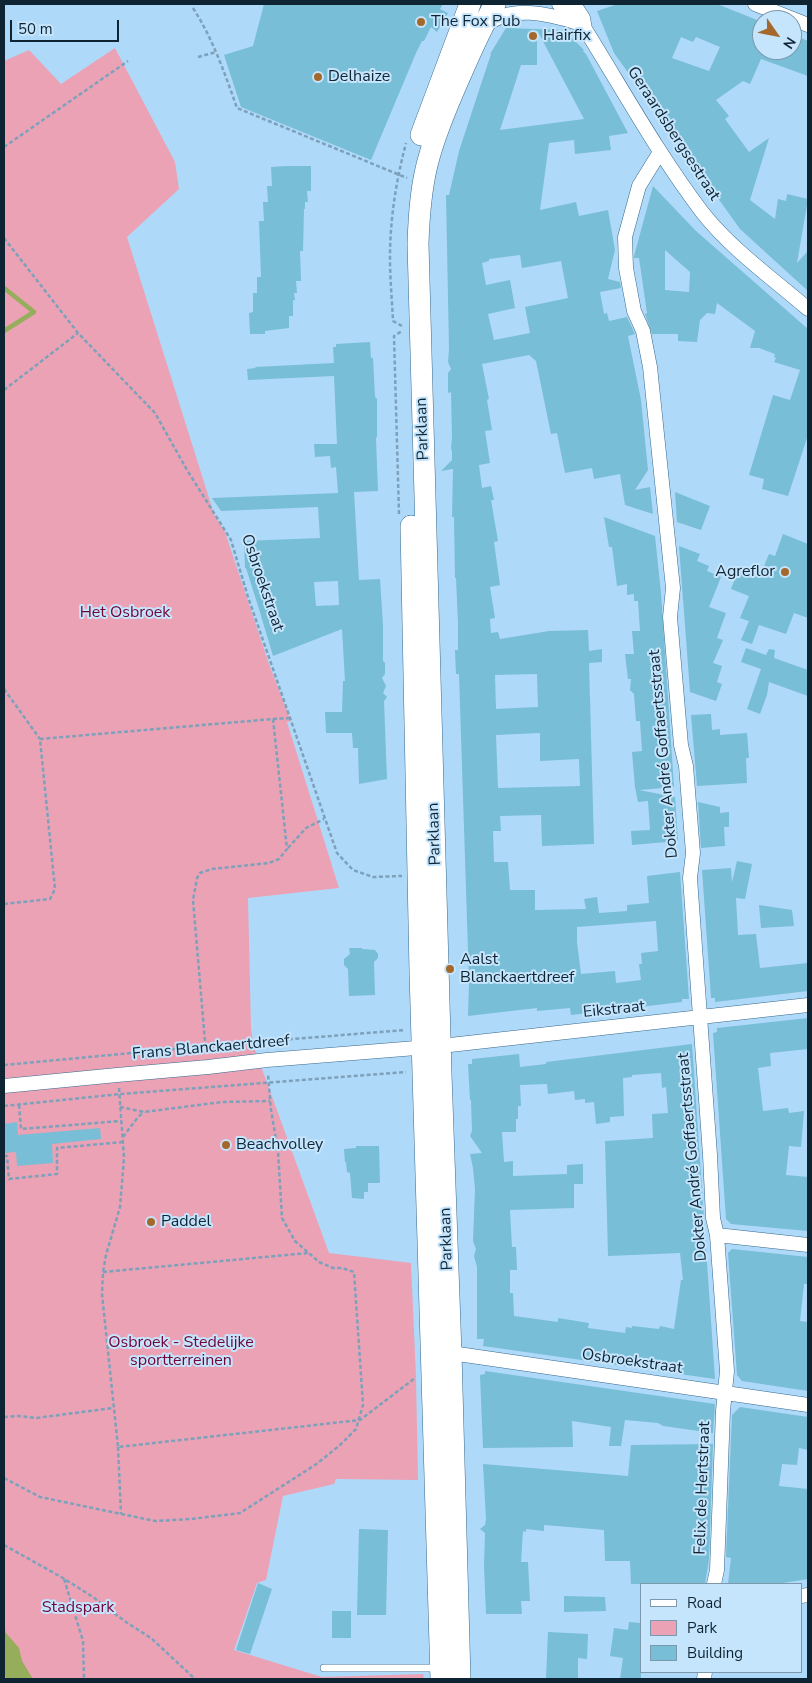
<!DOCTYPE html>
<html>
<head>
<meta charset="utf-8">
<style>
  body { margin:0 }
  #map { position:relative; width:812px; height:1683px; overflow:hidden; background:#afd9f9; font-family:"Nunito Sans",sans-serif }
  canvas { display:block }
  .frame { position:absolute; inset:0; border:5px solid #0f2433; pointer-events:none }
  .legend { position:absolute; left:640px; top:1583px; width:162px; height:90px; box-sizing:border-box; background:#c5e5fd; border:1px solid #7c98ac; margin:0; padding:6px 9px; list-style:none; font-size:15px; color:#0f2433 }
  .legend li { display:flex; align-items:center; gap:10px; height:25px }
  .legend b { width:25px; border:1px solid #7c98ac }
  .north { position:absolute; left:752px; top:10px; width:50px; height:50px; box-sizing:border-box; background:#c5e5fd; border:1px solid #7c98ac; border-radius:50%; rotate:123deg; font-size:14px; font-weight:700; line-height:20px; text-align:center; color:#0f2433 }
  .north::after { content:''; display:block; margin:auto; width:18px; height:22px; background:#a5682c; clip-path:polygon(50% 0,100% 100%,50% 72%,0 100%) }
  .scale { position:absolute; left:10px; top:20px; width:109px; height:22px; box-sizing:border-box; border:2px solid #0f2433; border-top:0; padding-left:6px; font-size:15px; line-height:18px; white-space:nowrap; color:#0f2433; -webkit-text-stroke:4px #c5e5fd; paint-order:stroke }
</style>
</head>
<body>
<div id="map">
<canvas width="812" height="1683"></canvas>
<div class="frame"></div>
<ul class="legend">
<li><b style="height:6px;background:#fff"></b>Road</li>
<li><b style="height:14px;background:#eba2b5"></b>Park</li>
<li><b style="height:14px;background:#78bed6"></b>Building</li>
</ul>
<div class="north">N</div>
<div class="scale">50 m</div>
</div>
<script>
const ctx = document.querySelector('canvas').getContext('2d');
ctx.lineJoin = 'round';
function fill(path, color) {
  ctx.fillStyle = color;
  ctx.fill(path, 'evenodd');
}
function stroke(path, color, width, dash) {
  ctx.strokeStyle = color;
  ctx.lineWidth = width;
  ctx.lineCap = dash ? 'butt' : 'round';
  ctx.setLineDash(dash || []);
  ctx.stroke(path);
}
function drawText(font, color, halo, rows, align = 'center') {
  ctx.font = font + ' "Nunito Sans",sans-serif';
  ctx.lineWidth = 4;
  ctx.setLineDash([]);
  ctx.textBaseline = 'middle';
  ctx.strokeStyle = halo;
  ctx.fillStyle = color;
  for (const [text, x, y, turn = 0] of rows) {
    ctx.save();
    ctx.translate(x, y);
    ctx.rotate((+turn || 0) * Math.PI / 180);
    ctx.textAlign = isNaN(turn) ? turn : align;
    if (halo) ctx.strokeText(text, 0, 0);
    ctx.fillText(text, 0, 0);
    ctx.restore();
  }
}
fill(new Path2D(`
  M115,48L175,162L179,189L127,237L214,514L225,532L269,664L291,721L287,722L339,888L248,898L251,1029L254,1047L329,1253L411,1263L416,1377L418,1480L336,1479L334,1484L283,1496L266,1580L257,1583L234,1650L322,1677L423,1674L424,1679H4V61L29,50L61,84Z`), '#eba2b5');
fill(new Path2D(`
  M4,1627L6,1633L19,1648L22,1661L33,1679H7L4,1675Z`), '#96ad5b');
stroke(new Path2D(`
  M4,288L34,312L4,331`), '#96ad5b', 4.5);
fill(new Path2D(`
  M264,4H443L440,9L448,13L437,32L431,27L424,41H422L416,53L371,160L241,107L224,55L253,46Z
  M618,4H717L762,22V50H792V34L808,41V76L761,59L750,84L743,81L716,100L729,116L725,119L749,152L769,138L750,200L775,219L778,199L786,201L787,194L808,199L797,263L808,251V291L740,229L614,53L597,11ZM681,37L693,42L696,37L720,47L709,71L672,58Z
  M506,28L564,30L584,50L583,51L586,54L628,133L609,136L611,150L575,154L574,140L549,143L540,210L576,202L579,216L608,210L615,250L608,279L620,282L621,288L600,292L604,314L607,313L609,321L627,317L635,334L628,336L641,400L648,470L635,490L650,487L653,514L625,505L620,474L594,479L592,468L565,473L557,433L551,434L536,361L529,355L482,364L489,399L487,400L492,430L485,431L490,463L479,465L482,488L491,486L494,500H491L498,541L494,542L500,585L490,587L495,618L490,619L491,633L498,632L500,639L549,631L588,630L589,651L602,649V662L589,663L594,844L542,846L541,815L500,816L501,831H493L494,862H508L510,890H535V910L586,909L584,899L597,897L599,913L627,911V905L649,903L647,876L680,872L689,999H682V1002L571,1015L570,1008L537,1011V1008L468,1016L469,982L459,674H456L455,650H458V623L456,578H455L454,517H452L453,469L441,471L452,460V451L451,449L452,437L451,392L448,393V373L451,369L448,362L449,349L446,195H449L459,151L491,54H490ZM537,30L584,119L500,130L521,65H537ZM520,255L522,268L561,261L568,298L525,307L530,333L494,340L488,314L515,308L510,280L486,285L482,263L489,261V259ZM537,674L538,707L496,709L495,675ZM540,733V761L579,759L580,786L498,788L496,735ZM656,921L658,951L641,953L642,964H639L641,980L616,983L615,971L581,974L577,942V927Z
  M286,166H311V191H307L308,202H305V209H304L303,251H300L301,281H296L297,293H294L295,300H293V316H289V328L265,331V334H250L249,313L253,312V293H257V277H261L259,221H264L263,202H268L267,186H272L271,167Z
  M653,186L696,231L808,329V435L788,496L762,489L764,479L749,475L773,395L790,400L800,370L774,362L776,358L774,357L775,354L759,348H750L755,331L717,303L715,314L707,313L700,320L697,342L678,341V334H652L645,314L647,313L639,258H634V256ZM665,250L690,272L689,292L665,290Z
  M370,342L371,358H373L375,397L377,399V437L376,438L378,491L354,492L359,580L380,579L383,625V661L385,663V674L382,678L386,686L383,693L387,697L384,701L387,779L359,784L358,748H353L352,733H326L325,712H342L343,681H345L342,629L273,656L259,609L246,568H245L244,541L320,538L318,507L221,511L212,498L338,493L336,467L331,468L330,456L315,457L314,444H337L334,376L248,380L247,369L256,368L255,367L334,363L333,347H336V344ZM338,581L339,605L316,606L314,582Z
  M675,492L710,506L701,530L677,522Z
  M604,517L655,536L661,593L674,787L639,790L675,797L678,841L632,845L631,831L650,830L648,801L638,802L635,787L632,752L642,751L640,721H636L634,694L630,690L631,679H628L625,654H634L632,631H640L638,601H634V594L627,595V584L617,586L612,547H609Z
  M783,534L808,544V618L794,613L786,634L759,625L752,644L741,640L749,621L740,618L749,596L731,589L739,568L760,576L769,554L775,556Z
  M679,546L700,554L697,561L709,566L707,571L721,577L709,607L726,613L717,638L723,640L713,663L722,666L717,682L722,684L716,701L690,692Z
  M746,648L766,655L769,649L775,650L774,658L808,670V696L769,682L767,695L760,714L747,709L761,669L741,662Z
  M711,714L712,730L720,729V735L747,733L749,758H746L747,783L697,786L691,715Z
  M698,802L720,807V813L729,812V827H724L725,846L701,848Z
  M737,861L752,864L745,899L736,898L738,935L756,934L760,968L808,963V991L715,1002V998H711L702,870L731,868L732,882Z
  M759,905L792,910L794,926L761,928Z
  M349,948H362V949L375,950L378,954V958L374,962L375,995L349,996L348,969L344,965V959L350,954Z
  M808,1018V1049L770,1053L771,1066L758,1068L763,1111L788,1108L789,1113L804,1111L801,1147L789,1146L786,1175L808,1177V1231L731,1224L726,1219L713,1033L717,1032V1028Z
  M692,1044L715,1379L483,1346L484,1339H477V1267L474,1256L476,1249L473,1241L475,1189L473,1168L470,1154L482,1153L470,1136L472,1131L471,1100H470L468,1064H472V1059L519,1054L520,1067L546,1064V1062ZM661,1073L662,1088L666,1087L668,1113L652,1114L653,1138L605,1141L608,1256L680,1253L683,1280H681L674,1329L660,1326L659,1329L632,1326V1328L626,1327L625,1333L588,1328L589,1323L558,1318V1322L514,1316L513,1293H510V1270H517L516,1247H512L510,1210L574,1208V1184H583V1164L567,1165V1174L513,1176V1161L504,1162L502,1132H516V1119H518V1106H521L520,1085L547,1084L548,1094L574,1091L575,1100L585,1099V1103L594,1102L596,1124L610,1122V1117L624,1116L623,1078L632,1077V1075Z
  M17,1122L18,1135L100,1128L101,1139L52,1144L53,1163L17,1166L16,1152L4,1153V1124Z
  M356,1146H379L380,1183H368V1192H364V1199L352,1198L350,1173L347,1172L346,1162H345L344,1149L356,1148Z
  M732,1249L808,1257V1284H804L800,1321L808,1322V1391L742,1381L737,1375L728,1253Z
  M485,1371L715,1404L713,1433L663,1426L658,1423L625,1420L621,1446H609L611,1427L572,1421L573,1447L483,1448L480,1375L485,1374Z
  M740,1407L808,1417V1450L799,1448L797,1465L782,1464L779,1486L808,1489V1579L776,1584H728L731,1558L726,1557L732,1415Z
  M713,1444L709,1559L705,1584H631L630,1561H605L604,1530L544,1525V1531L526,1529V1532L523,1531L521,1562H528L530,1601H521L522,1614H486L484,1566L485,1533L480,1529L485,1525L486,1519L483,1464L628,1476L631,1445Z
  M359,1529L388,1530L386,1615H357Z
  M258,1583L272,1589L250,1654L236,1650Z
  M564,1596L605,1597L606,1611L564,1612Z
  M332,1611H351V1638H332Z
  M629,1622L641,1623V1679H620L623,1658L610,1656L614,1628L628,1630Z
  M548,1632L588,1634L587,1659L578,1658V1679H546Z`), '#78bed6');
const service = new Path2D(`
  M324,1668H438`);
const minor = new Path2D(`
  M559,4L577,23
  M574,4L583,18L585,29C623,90 658,154 702,212C731,249 772,278 808,309
  M755,4L808,25
  M485,26C511,4 549,14 578,23
  M660,152L639,186L625,237L626,268L634,311L643,331L650,367L673,588L670,617L681,745L686,766L693,853L690,878L710,1155L713,1218L717,1235L727,1371L723,1411L717,1570L714,1584
  M4,1086L117,1075L208,1067L267,1060L441,1046L808,1005
  M717,1235L808,1245
  M451,1353L808,1405
  M801,1596L808,1595
  M704,1679L705,1672`);
const primary = new Path2D(`
  M421,135L470,4
  M411,526L420,972L441,1679
  M460,1679L451,1353L441,1074L418,244C419,214 421,183 430,154C437,129 447,106 457,83C469,56 480,29 495,4`);
stroke(service, '#37698d', 8);
stroke(minor, '#37698d', 15);
stroke(primary, '#37698d', 22);
stroke(new Path2D(`
  M193,8C213,39 225,74 237,108L407,178
  M198,57L216,52
  M4,147L128,61
  M4,238L78,333L155,413L187,470L231,540L248,597L337,853L353,870L373,877L402,876
  M402,326L393,321C392,300 390,279 390,258C390,219 396,181 406,143
  M4,390L78,333
  M399,514L394,336L402,331
  M4,689L40,739
  M273,719L290,718
  M288,848L306,828L324,819
  M4,904L50,899L55,889L40,739L273,719L287,849L279,859L269,863L212,869L200,873L197,878L193,900L206,1053
  M4,1065L206,1046L405,1030
  M119,1088L124,1158L120,1207L106,1255L103,1272L102,1294L118,1447L360,1420L415,1378
  M19,1105L21,1129L121,1121
  M4,1106L120,1094L406,1072
  M120,1107L144,1112L222,1102L270,1101
  M123,1137L138,1117L144,1112
  M4,1156H7L9,1179L57,1174V1148L123,1142
  M103,1272L308,1253
  M4,1417L18,1416L36,1418L113,1408
  M118,1447L121,1514
  M4,1478L40,1497L155,1521L191,1519L240,1513L315,1465L339,1446L356,1429L363,1405L354,1272L342,1268H333L319,1262L295,1241L282,1218L278,1151L271,1110L268,1074
  M4,1545L63,1578L93,1597L126,1622L151,1638L195,1679
  M64,1579L83,1641L84,1679`), '#7da1bb', 2.5, [4, 2.5]);
stroke(service, '#fff', 7);
stroke(minor, '#fff', 14);
stroke(primary, '#fff', 21);
for (const [x, y, r, color] of [
  [421,22,5,"#a5682c"],
  [533,36,5,"#a5682c"],
  [318,77,5,"#a5682c"],
  [785,572,5,"#a5682c"],
  [450,969,5,"#a5682c"],
  [226,1145,5,"#a5682c"],
  [151,1222,5,"#a5682c"]
]) {
  const dot = new Path2D();
  dot.arc(x, y, r, 0, 2 * Math.PI);
  ctx.fillStyle = color;
  ctx.fill(dot);
  stroke(dot, '#c5e5fd', 2);
}
drawText('16px', '#0f2433', '#c5e5fd', [
  ["The Fox Pub",431,22],
  ["Hairfix",543,36],
  ["Delhaize",328,77],
  ["Agreflor",775,572,"right"],
  ["Aalst",460,960],
  ["Blanckaertdreef",460,978],
  ["Beachvolley",236,1145],
  ["Paddel",161,1222]
], 'left');
drawText('16px', '#0f2433', '#c5e5fd', [
  ["Geraardsbergsestraat",673,134,57],
  ["Parklaan",423,429,-92],
  ["Osbroekstraat",262,583,71],
  ["Dokter André Goffaertsstraat",664,754,-95],
  ["Parklaan",435,834,-92],
  ["Eikstraat",614,1010,-6],
  ["Frans Blanckaertdreef",211,1048,-5],
  ["Dokter André Goffaertsstraat",693,1157,-95],
  ["Parklaan",447,1239,-92],
  ["Osbroekstraat",632,1362,8],
  ["Felix de Hertstraat",703,1488,-88]
]);
drawText('16px', '#720537', '#c5e5fd', [
  ["Het Osbroek",125,613],
  ["Osbroek - Stedelijke",181,1343],
  ["sportterreinen",181,1361],
  ["Stadspark",78,1608]
]);
</script>
</body>
</html>
